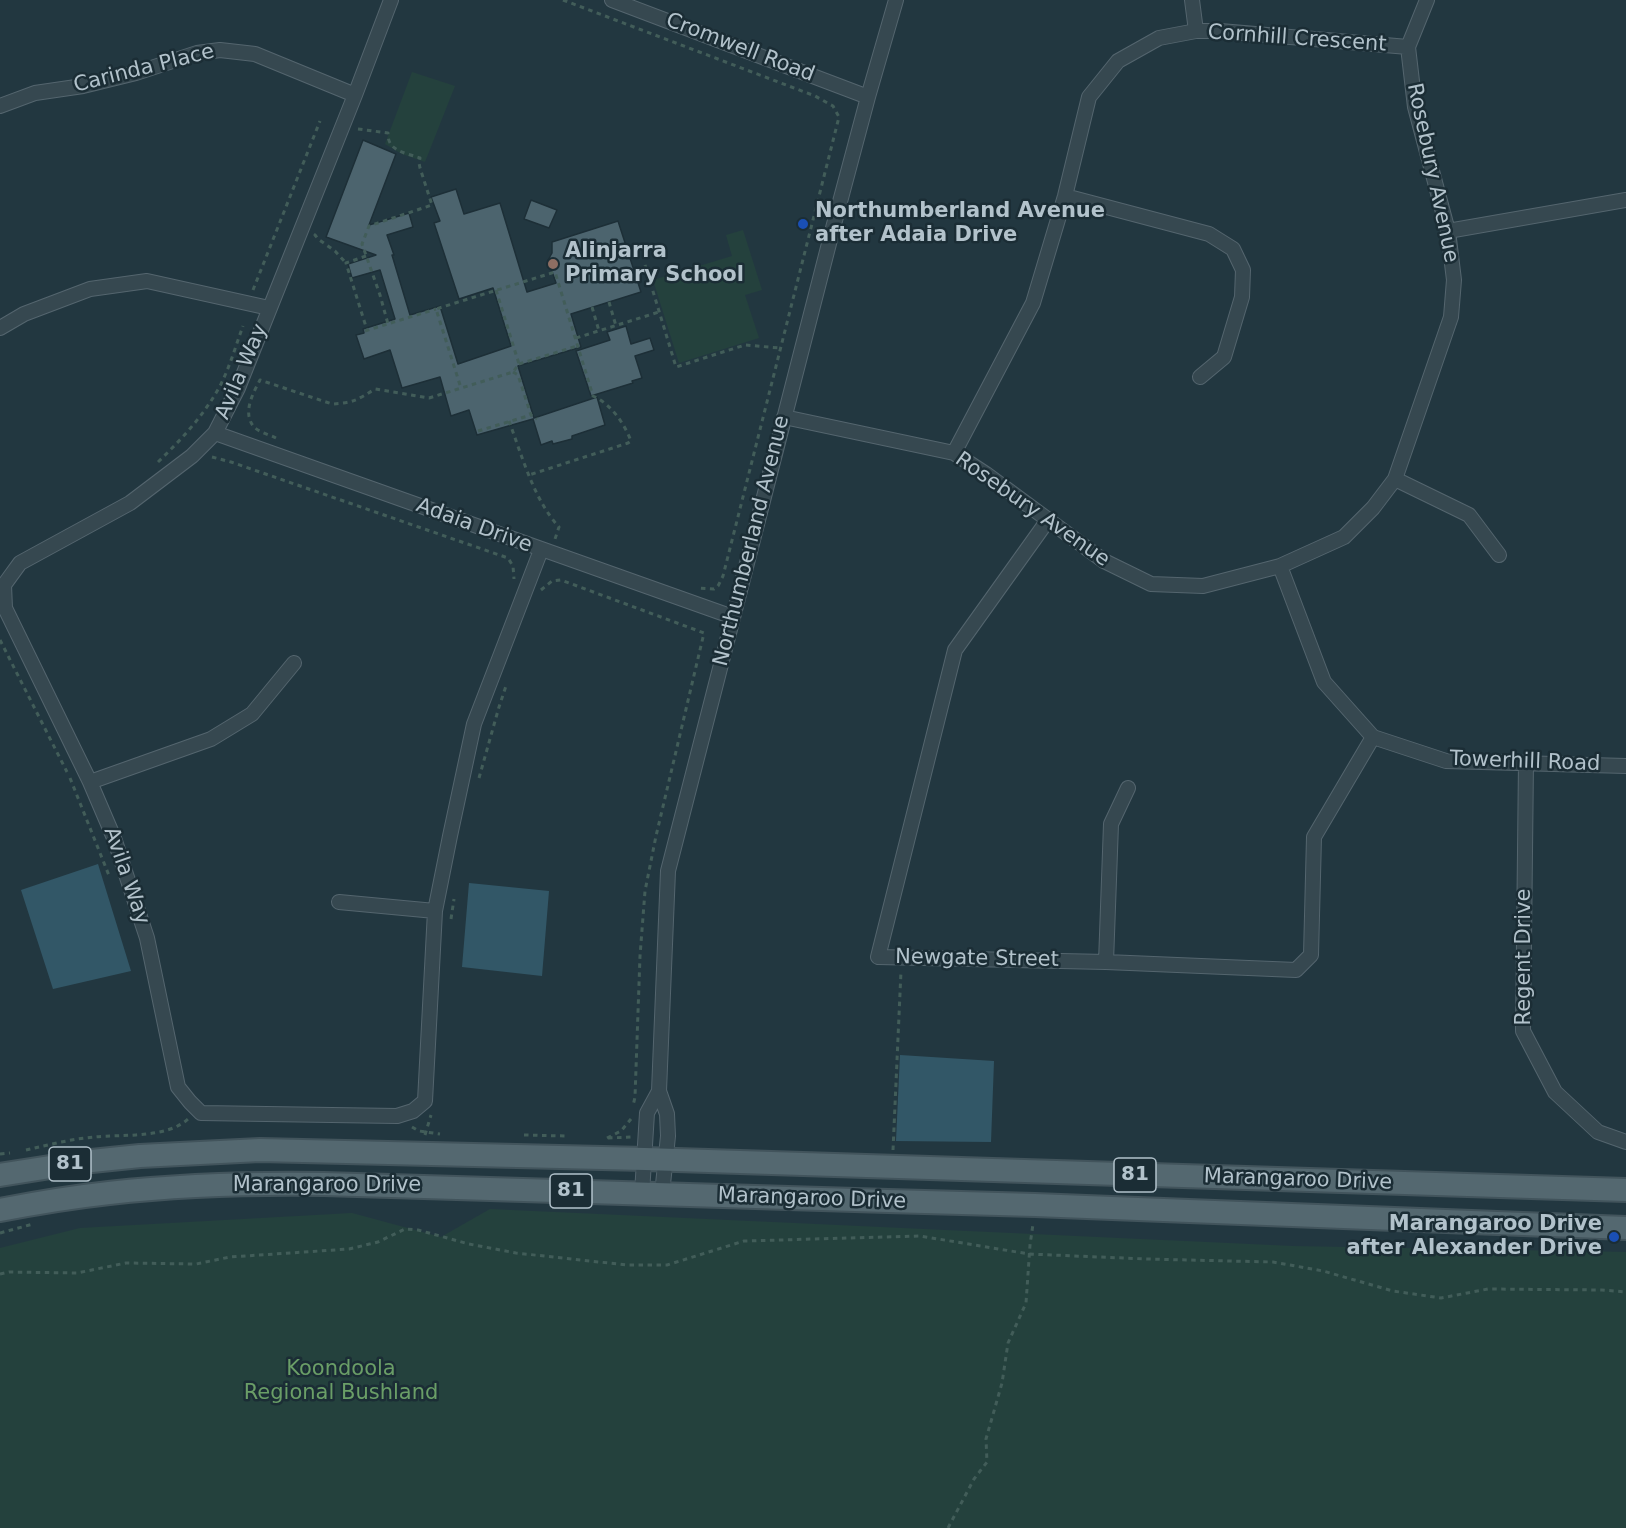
<!DOCTYPE html>
<html>
<head>
<meta charset="utf-8">
<style>
  body { margin:0 }
  canvas { display:block; background:#223740 }
</style>
</head>
<body>
<canvas width="1626" height="1528"></canvas>
<script>
const ctx = document.querySelector('canvas').getContext('2d');
ctx.lineJoin = 'round';
function fill(path, color) {
  ctx.fillStyle = color;
  ctx.fill(path, 'evenodd');
}
function stroke(path, color, width, dash) {
  ctx.strokeStyle = color;
  ctx.lineWidth = width;
  ctx.lineCap = dash ? 'butt' : 'round';
  ctx.setLineDash(dash || []);
  ctx.stroke(path);
}
function drawText(font, color, halo, rows, align = 'center') {
  ctx.font = font + ' "DejaVu Sans",sans-serif';
  ctx.lineWidth = 5;
  ctx.setLineDash([]);
  ctx.textBaseline = 'middle';
  ctx.strokeStyle = halo;
  ctx.fillStyle = color;
  for (const [text, x, y, turn = 0] of rows) {
    ctx.save();
    ctx.translate(x, y);
    ctx.rotate((+turn || 0) * Math.PI / 180);
    ctx.textAlign = isNaN(turn) ? turn : align;
    if (halo) ctx.strokeText(text, 0, 0);
    ctx.fillText(text, 0, 0);
    ctx.restore();
  }
}
fill(new Path2D(`
  M412,72L455,86L425,162L402,154L385,144Z
  M743,230L762,290L745,295L759,338L679,363L653,280L732,256L726,235Z
  M490,1209L1293,1246L1626,1252V1528H0V1248L80,1228L352,1213L441,1237Z`), '#24413d');
fill(new Path2D(`
  M98,864L131,971L53,989L21,890Z
  M469,883L549,891L542,976L462,967Z
  M900,1055L994,1061L991,1142L896,1141Z`), '#325767');
const building = new Path2D(`
  M363,140L396,154L369,225L409,213L413,227L387,235L394,255H392L410,315L440,306L458,364L511,346L493,288L459,299L434,223L440,221L431,197L456,189L464,214L500,203L527,292L556,283L548,260L552,253V242L618,221L641,292L571,314L581,347L518,366L534,418L597,397L605,425L572,436V439L553,444L552,441L541,445L533,419L477,435L469,410L451,416L440,377L402,388L390,350L364,359L356,335L364,333L363,329L395,319L380,270L352,278L348,264L376,255L326,237Z
  M531,200L557,210L549,228L524,219Z
  M626,326L631,344L650,338L654,350L635,356L642,378L632,381L633,383L591,396L576,351L610,340L607,332Z`);
fill(building, '#4c646e');
stroke(building, '#1d2f37', 1.5);
const street = new Path2D(`
  M391,0L355,95L238,388L215,433L192,456L130,503L20,563L4,585L5,608L90,782L114,838L147,938L178,1087L190,1102L201,1113L397,1116L413,1111L425,1101L435,911L450,836L474,724L541,550
  M612,0L868,97
  M1192,0L1196,31
  M0,106L35,93L83,86L136,73L197,53L220,50L255,54L355,95
  M1065,196L1209,234L1233,249L1243,270L1242,297L1224,357L1200,377
  M1448,231L1626,200
  M0,328L24,314L90,289L147,281L269,308
  M784,417L954,453L986,474L1104,561L1151,584L1203,586L1280,566L1344,537L1373,508L1395,479L1451,317L1454,280L1448,231L1415,107L1408,47L1427,0
  M215,433L733,617
  M954,453L1033,303L1065,196L1089,97L1118,61L1159,38L1196,31H1220L1408,47
  M1395,479L1469,515L1499,555
  M1048,520L955,650L878,957L1106,962L1296,970L1311,955L1314,837L1373,737
  M1280,566L1324,682L1373,737L1446,761L1626,766
  M1526,762L1523,1031L1555,1092L1598,1132L1626,1142
  M90,782L211,739L252,714L294,663
  M339,902L435,911
  M1106,962L1111,824L1128,788
  M642,1193L647,1113L659,1091
  M662,1194L668,1136L667,1114L659,1091L668,871L833,228L868,97L896,0`);
const primary = new Path2D(`
  M0,1175L82,1162L140,1156L260,1150L645,1159L1626,1190
  M0,1210C36,1203 73,1197 109,1193C180,1185 252,1183 324,1184L888,1201L1035,1205L1626,1228`);
stroke(street, '#54656e', 16);
stroke(primary, '#42545c', 26);
stroke(new Path2D(`
  M563,0L815,96L833,106L839,117L723,576L718,586L714,589L698,588
  M358,129L388,133C387,151 406,153 420,158L419,163L420,168L432,205L369,226L362,244L380,295L388,324
  M316,234L315,235L318,239L335,251L346,263
  M366,256L346,263L367,330
  M645,265L676,367L745,345L780,348
  M253,290L320,121
  M609,302L616,326
  M592,307L599,331
  M365,331L436,309
  M576,338L659,312
  M519,364L577,346
  M513,372L518,375L531,415L537,419
  M460,385L436,309L555,272L593,396C611,404 624,423 631,441L628,443L529,475
  M509,421C522,456 534,500 559,527L555,539
  M478,431L531,415
  M276,438C270,435 259,432 254,427C242,413 253,393 260,380L332,404C353,403 357,400 375,389L429,398L513,372L519,364L496,290
  M212,457L231,462L508,558L513,566L514,579
  M158,462C183,438 205,414 221,384C230,366 236,345 243,326
  M541,590L552,581L561,580L704,633L656,836L645,891L640,956L635,1097L633,1106
  M0,640L67,772
  M70,778L110,878
  M479,778L499,707L506,686
  M451,919L454,899
  M412,1127L419,1131L440,1134
  M425,1135L431,1115
  M524,1135L566,1136
  M607,1138L621,1131L631,1119
  M608,1138L632,1137
  M26,1150C48,1145 71,1139 94,1137C122,1134 166,1139 188,1119
  M893,1150L901,971
  M0,1154L10,1153
  M0,1233L33,1224
  M0,1274L9,1272L77,1273L126,1263L196,1264L230,1257L349,1249L378,1242L405,1229L418,1230L469,1244L516,1253L627,1265H667L744,1241L920,1236L1029,1254L1146,1259L1273,1262L1323,1271L1393,1291L1441,1298L1488,1289L1602,1290L1626,1292
  M948,1528L974,1479L987,1462L986,1439L1002,1383L1008,1343L1026,1303L1030,1245L1033,1224`), '#425d59', 3, [4.5, 4.5]);
stroke(street, '#364850', 14);
stroke(primary, '#546870', 22);
for (const [x, y, r, color] of [
  [803,224,6,"#1a4fb4"],
  [553,264,6,"#8d6e63"],
  [1614,1237,6,"#1a4fb4"]
]) {
  const dot = new Path2D();
  dot.arc(x, y, r, 0, 2 * Math.PI);
  ctx.fillStyle = color;
  ctx.fill(dot);
  stroke(dot, '#1b2d35', 2);
}
for (const [x, y, w] of [
  [70,1164,42],
  [1135,1175,42],
  [571,1191,42]
]) {
  const box = new Path2D();
  box.roundRect(x - w / 2, y - 17, w, 34, 4.5);
  ctx.fillStyle = '#1b2d35';
  ctx.fill(box);
  stroke(box, '#b2c2cb', 1.5);
}
drawText('bold 20px', '#b2c2cb', null, [
  ["81",70,1164],
  ["81",1135,1175],
  ["81",571,1191]
]);
drawText('21px', '#b2c2cb', '#1b2d35', [
  ["Cornhill Crescent",1297,39,4],
  ["Cromwell Road",740,48,21],
  ["Carinda Place",144,69,-14],
  ["Rosebury Avenue",1432,173,78],
  ["Avila Way",242,372,-67],
  ["Rosebury Avenue",1032,510,35],
  ["Adaia Drive",474,526,20],
  ["Northumberland Avenue",752,541,-76],
  ["Towerhill Road",1525,762,2],
  ["Avila Way",126,876,71],
  ["Regent Drive",1525,957,-90],
  ["Newgate Street",977,959,1],
  ["Marangaroo Drive",1298,1180,2],
  ["Marangaroo Drive",327,1186],
  ["Marangaroo Drive",812,1199,2]
]);
drawText('bold 21px', '#b2c2cb', '#1b2d35', [
  ["Northumberland Avenue",815,212],
  ["after Adaia Drive",815,236],
  ["Alinjarra",565,252],
  ["Primary School",565,276],
  ["Marangaroo Drive",1602,1225,"right"],
  ["after Alexander Drive",1602,1249,"right"]
], 'left');
drawText('21px', '#6a9e67', '#1b2d35', [
  ["Koondoola",341,1370],
  ["Regional Bushland",341,1394]
]);
</script>
</body>
</html>
